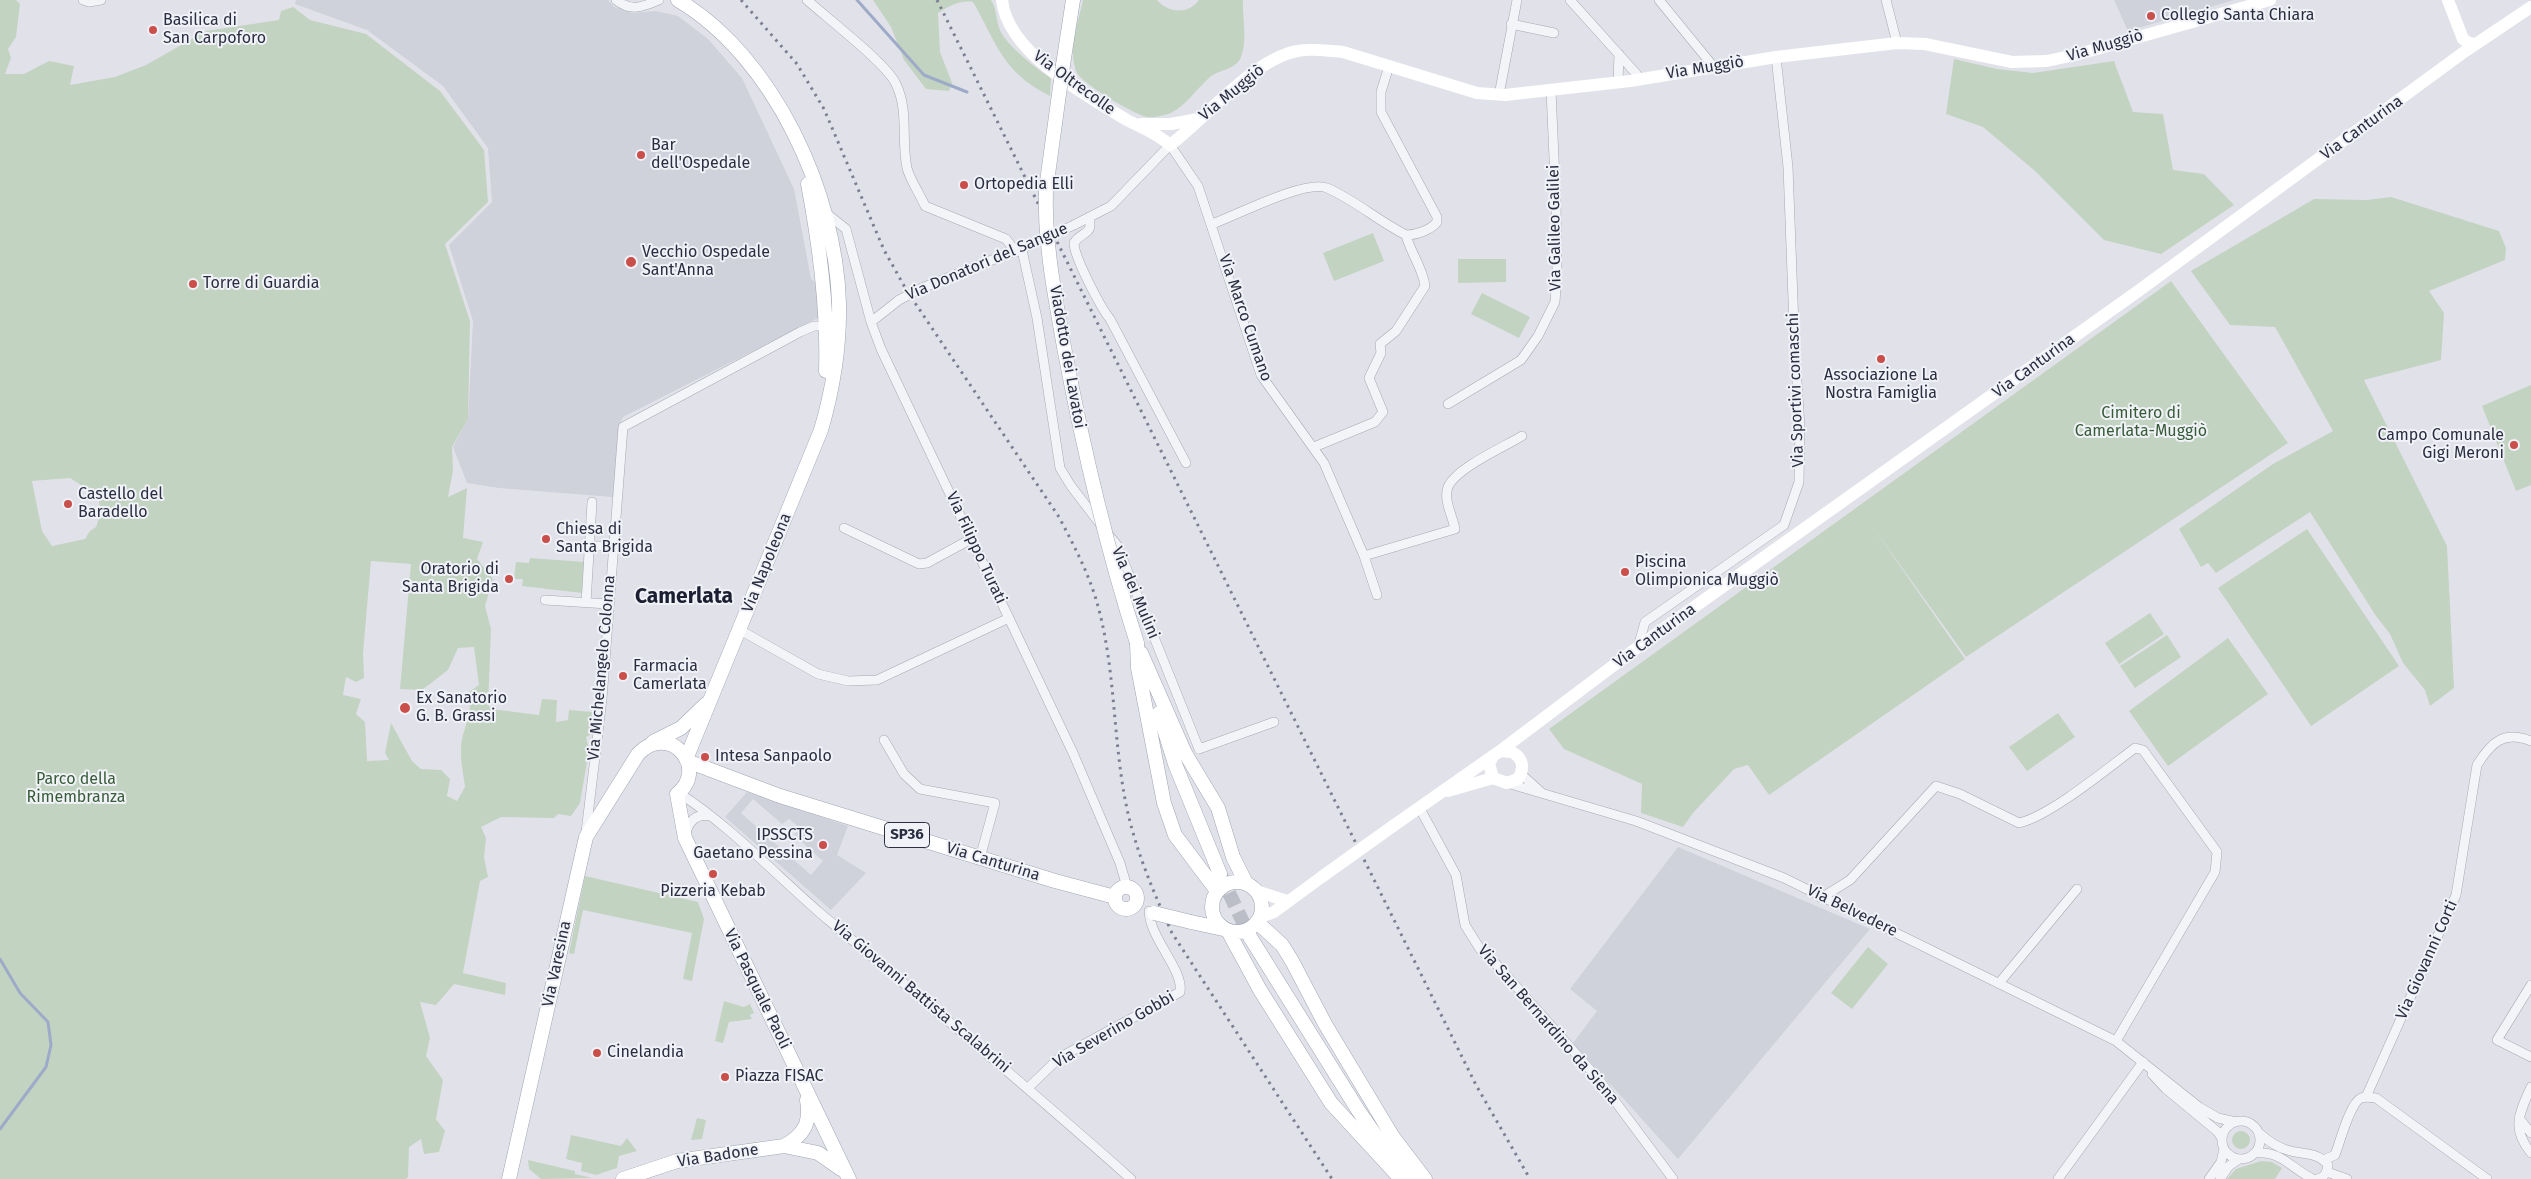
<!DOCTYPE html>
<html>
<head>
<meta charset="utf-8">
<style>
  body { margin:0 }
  canvas { display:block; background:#e1e2e9 }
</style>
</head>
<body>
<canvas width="2531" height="1179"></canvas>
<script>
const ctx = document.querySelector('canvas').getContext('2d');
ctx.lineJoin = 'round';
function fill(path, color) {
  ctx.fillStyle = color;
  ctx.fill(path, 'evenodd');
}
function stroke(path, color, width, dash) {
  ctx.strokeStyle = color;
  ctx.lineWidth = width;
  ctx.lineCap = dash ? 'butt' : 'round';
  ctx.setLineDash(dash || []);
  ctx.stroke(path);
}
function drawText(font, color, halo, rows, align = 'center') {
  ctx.font = font + ' "Fira Sans",sans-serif';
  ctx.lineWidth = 4;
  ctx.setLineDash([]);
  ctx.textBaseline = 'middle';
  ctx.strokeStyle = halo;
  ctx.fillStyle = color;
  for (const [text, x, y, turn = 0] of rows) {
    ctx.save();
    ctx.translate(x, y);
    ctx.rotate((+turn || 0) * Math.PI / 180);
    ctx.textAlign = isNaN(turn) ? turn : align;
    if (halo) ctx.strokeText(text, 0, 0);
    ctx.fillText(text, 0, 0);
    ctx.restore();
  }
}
fill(new Path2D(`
  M296,0H608L614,7L632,13L656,11L678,16L708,39L742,78L794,189L811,279L820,286V317L623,417L619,425L613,497L499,488L467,483L453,447L468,419L473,321L449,245L492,202L488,148L443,86L367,30L295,4Z
  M2114,0H2234L2128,31Z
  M747,792L848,826L837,855L866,873L831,910L725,817ZM753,799L782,824L789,819L800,828L794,835L823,861L811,875L741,813Z
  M1678,847L1870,929L1678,1159L1573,1043L1597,1011L1570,989Z`), '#cfd1db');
fill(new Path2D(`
  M0,0H16L20,4L16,37L8,49L11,58L5,74H24L49,61L74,66L70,85L115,77L146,65L206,31L279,20L281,11L293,7L310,20L366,34L440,91L484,150L488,202L445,244L470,321L468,419L452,447L453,471L448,497L467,488L463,538L483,542L477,559L493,579L485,606L491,629L488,705L491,709L539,715L542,699L557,700L556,722L568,720L569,710L592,712L590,735L586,737L589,750L580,803L571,816L558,814L554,818L501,817L481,827L486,838L484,857L488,877L480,881L463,973L506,983L505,995L454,984L436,1005L420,1002L430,1038L426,1056L443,1080L436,1119L445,1131L439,1152L424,1154L421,1139L409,1147L408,1177L406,1179H0ZM70,478L98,496L101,513L96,527L90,531L85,539L52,546L42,531L32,481ZM371,561L411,564L400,689L422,690L448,670L458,648L474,647L479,685L469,692C472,715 467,719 462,739C459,755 463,771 465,787L457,801L447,796L450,779L441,770L421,769L412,761L391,723L385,753L389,760L367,761L365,722L356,714L361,699L343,695L346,677L356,682L364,678L363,653Z
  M873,0H991C997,9 996,21 1000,30C1005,44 1039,71 1051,78L1050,96C1003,73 997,44 973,2C959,0 950,6 938,13L940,52L952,83L949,91L926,89L904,60L891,27Z
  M1083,0H1157C1168,13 1188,15 1199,0H1243C1242,18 1248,39 1241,57C1236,70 1220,69 1210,77C1197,88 1187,105 1171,113C1165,115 1155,118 1148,117C1136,116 1079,82 1076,71C1068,46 1078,24 1083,0Z
  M1954,59L1997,69L2033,73L2114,61L2133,112L2163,114L2173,170L2204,174L2234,205L2161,254L2104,240L2035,171L1983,127L1946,114Z
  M2391,197L2499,231L2506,248L2505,260L2429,291L2444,313L2441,360L2364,380L2447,546L2454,688L2430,706L2425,690L2403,663L2390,634L2376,616L2310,512L2216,573L2208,563L2201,567L2179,529L2273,464L2333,431L2275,327L2230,325L2191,271L2314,199L2367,200Z
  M1373,233L1384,261L1334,281L1323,253Z
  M1458,259H1506V282L1458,283Z
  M2171,281L2288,443L1966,657L1870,523L1965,659L1769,795L1748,765L1734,769L1693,813L1683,827L1641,813L1642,784L1564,749L1549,729Z
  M1482,293L1530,317L1519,338L1471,314Z
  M2531,385V485L2516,491L2482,406Z
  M2307,529L2399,666L2311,726L2218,588Z
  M530,558L585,562L582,593L522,586L523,579H514L516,562L529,563Z
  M2150,613L2164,634L2119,664L2105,643Z
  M2167,635L2181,657L2135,688L2120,666Z
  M2228,638L2268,694L2168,766L2129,711Z
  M2058,713L2075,737L2027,771L2009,747Z
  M585,876L698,902L704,919L692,981L683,979L692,933L583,910L574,954L569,953Z
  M1868,947L1888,964L1852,1009L1831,993Z
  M724,1001L744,1007L750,1004L754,1013L750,1015L752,1019L729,1022L723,1043L715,1041Z
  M697,1118L706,1120L702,1139L691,1140Z
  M2232 1140a9 9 0 1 1 18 0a9 9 0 1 1-18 0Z
  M571,1135L621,1146L627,1138L637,1151L619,1156L617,1168L596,1175L581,1171L582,1163L566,1159Z
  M528,1160L575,1171V1174L592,1178L541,1179L529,1169Z
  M2261,1161L2272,1162L2282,1168L2275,1179H2227L2236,1169Z`), '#c3d3c2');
stroke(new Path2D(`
  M857,0L924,75L967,92
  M0,959L20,993L48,1022L51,1045L46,1067L0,1129`), '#9daac8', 3);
stroke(new Path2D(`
  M1220,874L1250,937`), '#bcbec7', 14, [14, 7]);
const street = new Path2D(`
  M83,0L89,2L101,0
  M616,0C631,12 643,7 659,0
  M807,0C827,18 887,64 896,84C909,111 901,139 907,168C910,180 920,194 925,206L1006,239L1016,252
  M1570,0L1641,79
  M1659,0L1713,66
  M1886,0L1897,43
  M1511,24L1554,33
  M1618,82L1619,54
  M1499,95L1517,0
  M826,213L846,229L871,322L881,349L1073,753L1120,863L1127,887
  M1089,217C1094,236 1081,231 1074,243C1074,257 1101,308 1110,319L1186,463
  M1212,224C1237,215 1306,179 1327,188C1355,200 1378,221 1406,235C1416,235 1431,230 1437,222V217L1381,112V92L1389,66
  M1074,225L1111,206L1170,145L1198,186L1261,375L1324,463L1364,556L1377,595
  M1022,250L1037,318L1060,468L1071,486L1100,524
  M922,288L1032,244
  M871,322L899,300
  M1448,404L1521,360L1538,336L1555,302L1557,274L1556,203L1551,90
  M1314,447L1375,422L1383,412L1369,378L1381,353L1380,344L1396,331L1425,286C1423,268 1410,252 1406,235
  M844,528L919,564L927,563L971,539
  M1108,534L1117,545L1199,749L1274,722
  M589,546H602
  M1364,556L1455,529C1453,517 1443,500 1448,487C1456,468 1504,447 1522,436
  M545,600L608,604
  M586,603L592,502
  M740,630L818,674L848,681L877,680L1009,618
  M1638,647L1645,622L1784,525L1799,482L1800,426L1795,353L1788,167L1776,57
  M884,740L904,774L920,789L995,803L980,858
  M1521,774L1542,793
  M1507,783L1636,821L1784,878L2116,1041L2199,1107L2218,1118L2236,1122
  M679,793C730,826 774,873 820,913C925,1001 1029,1088 1131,1179
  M1419,807L1456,875L1465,925L1480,949L1499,967L1600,1081L1673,1179
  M586,832L602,699L623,427L800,332L814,326H826
  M686,833C689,821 696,813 710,816
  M1821,898L1850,880L1936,786L1960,794L2019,823C2050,816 2108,768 2135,748L2143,750L2217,852L2215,872L2116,1041
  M2000,982L2077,889
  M2531,985L2497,1040L2531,1057
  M2152,1074L2166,1089L2218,1132L2222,1139
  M2531,1087C2519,1114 2511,1128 2531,1153
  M1028,1088L1059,1058L1180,992C1184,970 1150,939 1149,911
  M2366,1097L2456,895L2477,765C2491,743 2503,730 2531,741
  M2519,1118L2531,1133
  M2222 1140a19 19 0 1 1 38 0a19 19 0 1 1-38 0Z
  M2259,1133C2267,1140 2276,1147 2287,1150C2302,1155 2317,1151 2328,1165C2327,1172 2325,1178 2317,1179
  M2255,1153C2283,1151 2290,1168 2313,1179
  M2323,1160L2335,1155C2340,1142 2350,1103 2361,1098C2366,1096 2371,1098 2376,1098L2487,1179
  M2327,1172L2347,1179
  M2058,1179L2143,1062
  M2209,1179L2221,1162L2224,1149
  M2220,1179L2229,1166L2239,1159`);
const primary = new Path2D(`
  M678,0C774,57 836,194 839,303C840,346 833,389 821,430L686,759
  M1063,65L1073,0
  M808,184C820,247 828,308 826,371
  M1137,643L1138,668L1164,803L1175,835L1217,891
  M1141,653L1185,753L1218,808L1233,857L1246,883
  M1159,713L1175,764L1220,874
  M653,742L681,728L706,704
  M687,761L780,796L1055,881L1115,897
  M1212 907a25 25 0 1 1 50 0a25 25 0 1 1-50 0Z
  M1115 898a11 11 0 1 1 22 0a11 11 0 1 1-22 0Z
  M1191,922L1223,929
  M1257,922L1282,945L1292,961L1325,1024L1393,1137L1425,1179
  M1228,931L1260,990L1331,1103L1401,1179
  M1250,937L1358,1110L1381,1143L1412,1179
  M784,1146C804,1135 811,1123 807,1100
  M509,1179L586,837L638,754C669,721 710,768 677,794L685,838L849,1179
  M623,1179L677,1161L784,1146L818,1153L841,1169`);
stroke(street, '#a6a8b3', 10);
stroke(primary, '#a0a5b4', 15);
stroke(street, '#f3f4f7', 9);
stroke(new Path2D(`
  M1002,0C1007,52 1086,96 1127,120C1142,128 1157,133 1170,145C1206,118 1252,60 1297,51C1312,48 1328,51 1343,52L1477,93L1505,95L1630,81L1776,57L1897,43L1925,44L2012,62L2047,61L2079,54L2270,0
  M2448,0L2463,39L2469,43L2476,44
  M1141,124H1171L1198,119
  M1493,756L1489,764L1493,778L1507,783L1518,779C1525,768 1523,758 1512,752L1500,751
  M1448,791L1493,778
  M1393,826L1500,751L1638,647L2141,289L2464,52L2531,7
  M1256,891L1287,901
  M1260,917L1274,912L1323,876`), '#fff', 12);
stroke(primary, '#fff', 14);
stroke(new Path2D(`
  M741,0L797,64L824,109L884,250L907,291L1059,517C1072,542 1085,566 1094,593C1116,660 1112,735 1126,804C1135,849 1153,891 1172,933L1332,1179
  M937,0L1476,1085L1530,1179`), '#7b7f92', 3, [2.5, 5]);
const streetBridge = new Path2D(`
  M1032,244L1074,225
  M899,300L922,288`);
const primaryBridge = new Path2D(`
  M1063,65L1046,189C1044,242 1055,296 1064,347C1083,448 1106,546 1137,643
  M1154,913L1191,922`);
stroke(streetBridge, '#a6a8b3', 10, []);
stroke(primaryBridge, '#a0a5b4', 15, []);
stroke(streetBridge, '#f3f4f7', 9);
stroke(new Path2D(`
  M1323,876L1393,826`), '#fff', 12);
stroke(primaryBridge, '#fff', 14);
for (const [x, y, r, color] of [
  [2151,16,5,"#ca4e4a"],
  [153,30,5,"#ca4e4a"],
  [641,155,5,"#ca4e4a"],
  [964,185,5,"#ca4e4a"],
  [631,262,6,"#ca4e4a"],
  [193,284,5,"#ca4e4a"],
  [1881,359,5,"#ca4e4a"],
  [2514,445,5,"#ca4e4a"],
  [68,504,5,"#ca4e4a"],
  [546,539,5,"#ca4e4a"],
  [1625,572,5,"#ca4e4a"],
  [509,579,5,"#ca4e4a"],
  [623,676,5,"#ca4e4a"],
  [405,708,6,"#ca4e4a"],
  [705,757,5,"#ca4e4a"],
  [823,845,5,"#ca4e4a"],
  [713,874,5,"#ca4e4a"],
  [597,1053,5,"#ca4e4a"],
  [725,1077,5,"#ca4e4a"]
]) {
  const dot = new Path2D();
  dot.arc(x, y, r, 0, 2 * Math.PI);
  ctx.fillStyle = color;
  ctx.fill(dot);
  stroke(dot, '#f0f2f7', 2);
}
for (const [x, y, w] of [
  [907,835,45]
]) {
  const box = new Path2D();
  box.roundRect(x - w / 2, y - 12.5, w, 25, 4);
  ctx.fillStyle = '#f0f2f7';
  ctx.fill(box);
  stroke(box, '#2a2e40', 1);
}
drawText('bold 15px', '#2a2e40', null, [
  ["SP36",907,835]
]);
drawText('16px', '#2a2e40', '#f0f2f7', [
  ["Collegio Santa Chiara",2161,16],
  ["Basilica di",163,21],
  ["San Carpoforo",163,39],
  ["Bar",651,146],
  ["dell'Ospedale",651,164],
  ["Ortopedia Elli",974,185],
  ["Vecchio Ospedale",642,253],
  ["Sant'Anna",642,271],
  ["Torre di Guardia",203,284],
  ["Associazione La",1881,376,"center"],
  ["Nostra Famiglia",1881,394,"center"],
  ["Campo Comunale",2504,436,"right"],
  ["Gigi Meroni",2504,454,"right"],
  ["Castello del",78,495],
  ["Baradello",78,513],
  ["Chiesa di",556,530],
  ["Santa Brigida",556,548],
  ["Piscina",1635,563],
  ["Olimpionica Muggiò",1635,581],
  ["Oratorio di",499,570,"right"],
  ["Santa Brigida",499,588,"right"],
  ["Farmacia",633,667],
  ["Camerlata",633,685],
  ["Ex Sanatorio",416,699],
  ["G. B. Grassi",416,717],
  ["Intesa Sanpaolo",715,757],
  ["IPSSCTS",813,836,"right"],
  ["Gaetano Pessina",813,854,"right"],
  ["Pizzeria Kebab",713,892,"center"],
  ["Cinelandia",607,1053],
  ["Piazza FISAC",735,1077]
], 'left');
drawText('16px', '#2a2e40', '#f0f2f7', [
  ["Via Muggiò",2105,46,-16],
  ["Via Muggiò",1705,68,-9],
  ["Via Oltrecolle",1074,83,36],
  ["Via Muggiò",1232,93,-39],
  ["Via Canturina",2362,128,-36],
  ["Via Galileo Galilei",1555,228,-91],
  ["Via Donatori del Sangue",987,262,-23],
  ["Via Marco Cumano",1245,318,71],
  ["Viadotto dei Lavatoi",1067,357,80],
  ["Via Canturina",2034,366,-36],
  ["Via Sportivi comaschi",1796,390,-92],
  ["Via Filippo Turati",976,548,65],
  ["Via Napoleona",767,563,-68],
  ["Via dei Mulini",1135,593,67],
  ["Via Canturina",1655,636,-36],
  ["Via Michelangelo Colonna",602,668,-85],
  ["Via Canturina",993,862,17],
  ["Via Belvedere",1852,911,26],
  ["Via Giovanni Corti",2427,960,-66],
  ["Via Varesina",557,964,-78],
  ["Via Pasquale Paoli",757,989,64],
  ["Via Giovanni Battista Scalabrini",921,997,40],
  ["Via San Bernardino da Siena",1548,1025,49],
  ["Via Severino Gobbi",1114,1030,-30],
  ["Via Badone",718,1156,-9]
]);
drawText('16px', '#375c37', '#f0f2f7', [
  ["Cimitero di",2141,414],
  ["Camerlata-Muggiò",2141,432],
  ["Parco della",76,780],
  ["Rimembranza",76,798]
]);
drawText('bold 21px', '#1c1f31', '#f0f2f7', [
  ["Camerlata",684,597]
]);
</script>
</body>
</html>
